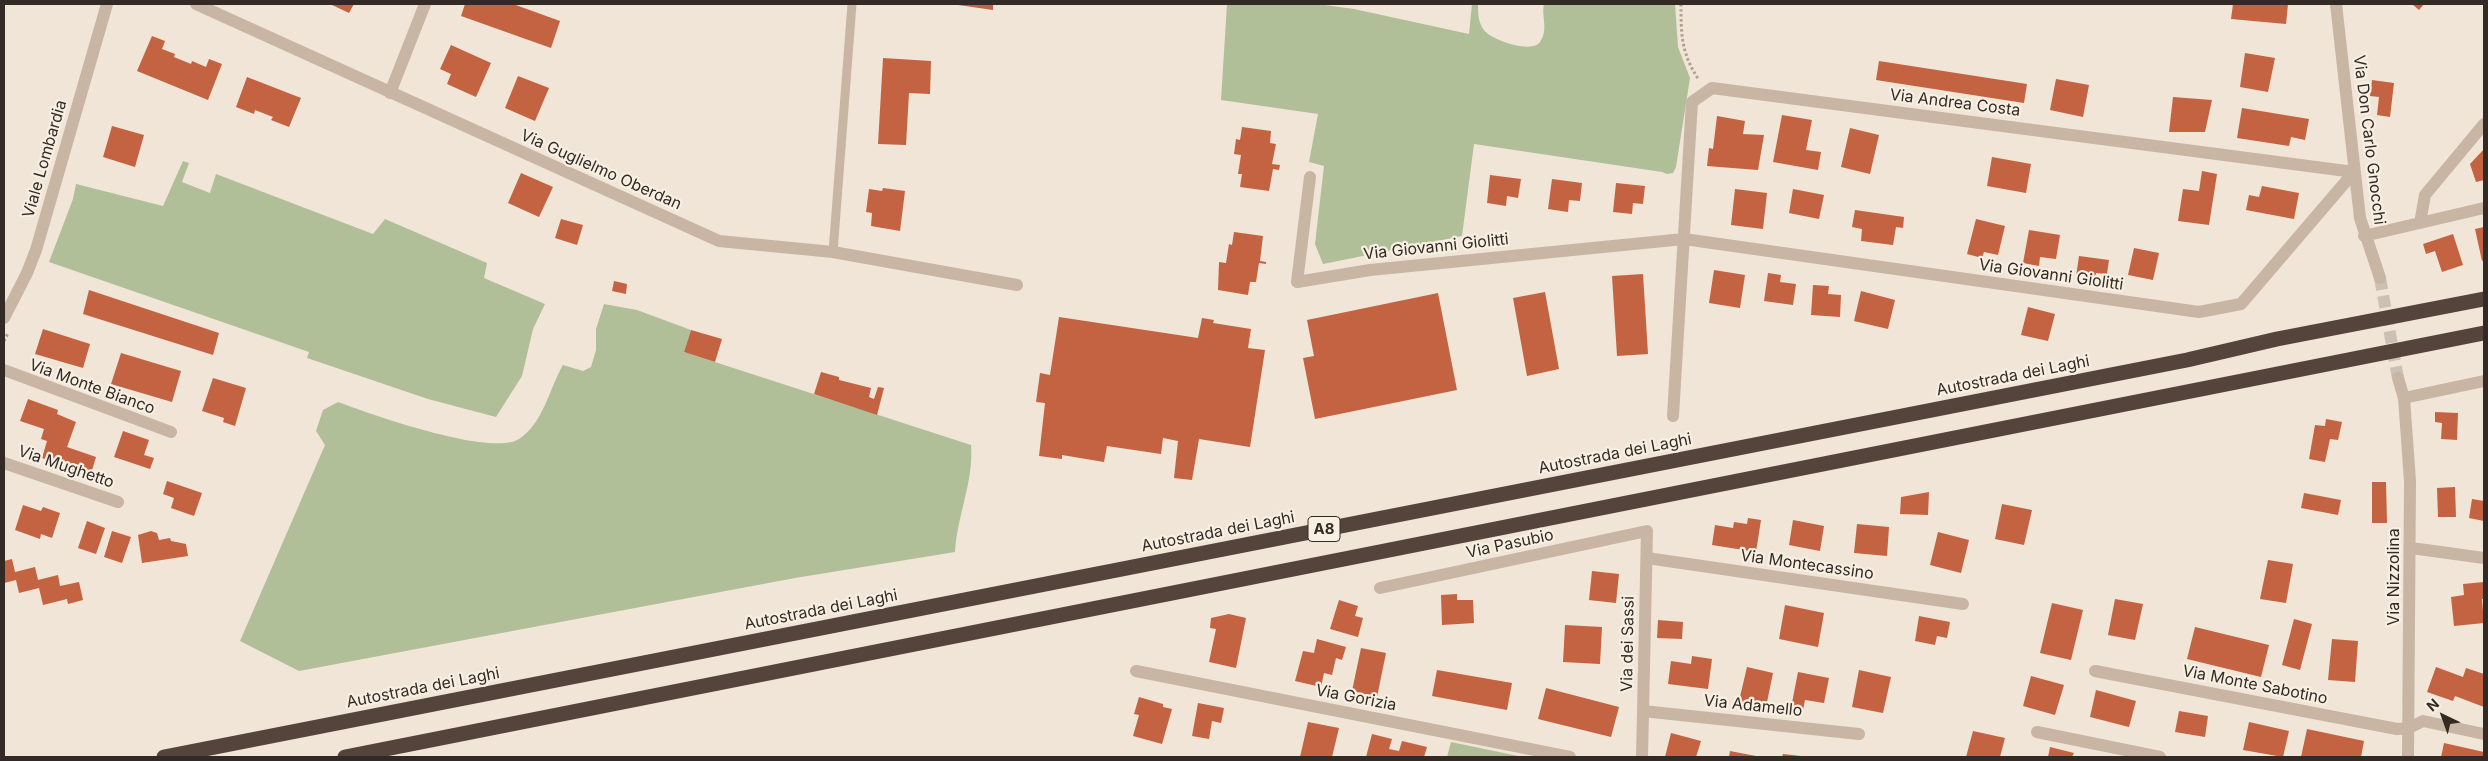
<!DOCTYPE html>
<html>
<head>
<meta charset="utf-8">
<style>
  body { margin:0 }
  #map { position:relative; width:2488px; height:761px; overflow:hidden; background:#f0e5d7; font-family:Inter,sans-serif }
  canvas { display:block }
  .frame { position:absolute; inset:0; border:5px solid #332a25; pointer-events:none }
  .north { position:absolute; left:2418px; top:691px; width:50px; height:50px; -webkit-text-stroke:4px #f8efe3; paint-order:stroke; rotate:318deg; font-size:14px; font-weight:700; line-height:20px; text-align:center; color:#332a25 }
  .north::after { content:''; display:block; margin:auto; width:18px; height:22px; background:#332a25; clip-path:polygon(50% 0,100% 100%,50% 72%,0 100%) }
</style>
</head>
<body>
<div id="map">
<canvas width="2488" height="761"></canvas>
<div class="frame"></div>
<div class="north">N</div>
</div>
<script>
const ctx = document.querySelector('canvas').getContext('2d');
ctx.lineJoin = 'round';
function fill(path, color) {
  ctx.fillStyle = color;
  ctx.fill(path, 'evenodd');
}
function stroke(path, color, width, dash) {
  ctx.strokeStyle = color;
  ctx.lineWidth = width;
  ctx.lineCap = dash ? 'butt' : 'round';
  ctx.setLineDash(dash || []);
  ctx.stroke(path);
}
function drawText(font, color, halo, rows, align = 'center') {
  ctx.font = font + ' Inter,sans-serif';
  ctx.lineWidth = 4.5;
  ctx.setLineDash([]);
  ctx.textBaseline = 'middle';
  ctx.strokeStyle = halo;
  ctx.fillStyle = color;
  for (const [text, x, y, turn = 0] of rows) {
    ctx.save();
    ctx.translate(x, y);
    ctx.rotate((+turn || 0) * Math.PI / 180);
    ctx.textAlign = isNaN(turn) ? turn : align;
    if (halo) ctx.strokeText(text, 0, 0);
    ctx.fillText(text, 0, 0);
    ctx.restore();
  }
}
fill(new Path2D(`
  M1227,4H1317L1354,9L1469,34L1472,4H1478C1478,12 1478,23 1484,30C1491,40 1532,54 1540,42C1549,29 1541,17 1544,4H1675L1678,47L1690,78L1676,167L1673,173L1667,174L1662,172L1474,144L1462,236L1323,264L1315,244L1324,166L1309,162L1318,114L1221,100Z
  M183,161L189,163L182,182L210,193L216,174L373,234L385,219L487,263L484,278L545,304L533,329L522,376L496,417L428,399L307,358L309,352L49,262L73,199L76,184L163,206Z
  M604,304L637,310L691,330L684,352L971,445C974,481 957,516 955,552L795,578L299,671L240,641L325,445L316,431L323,410L338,402C370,414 491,457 519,439C544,422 549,389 563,365L583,371L591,367L596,350V329Z
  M1451,742L1523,757H1447Z`), '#b1bf98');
fill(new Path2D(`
  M330,4H354L349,13Z
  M465,4H513L560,21L551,48L461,16Z
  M951,4H993V10Z
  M2233,4H2288L2286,24L2231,19Z
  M2412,4H2424L2419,10Z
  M152,36L165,41L162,49L175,54L174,57L191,64L192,61L206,67L209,59L222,64L208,100L137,71Z
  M451,45L491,63L476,97L447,84L451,74L440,69Z
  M2245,53L2275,58L2268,92L2240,87Z
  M883,58L931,61L930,94L909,93L906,145L878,144Z
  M1879,61L2027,84L2024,103L1876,80Z
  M518,76L549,88L535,121L505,108Z
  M247,77L301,98L289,127L271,120L273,117L255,110L254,114L236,107Z
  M2056,79L2089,85L2083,117L2050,110Z
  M2372,80L2394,83L2390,117L2377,115L2379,97L2370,96Z
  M2173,97L2212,100L2205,132H2169Z
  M2242,108L2309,119L2305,140L2291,137L2289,146L2237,138Z
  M1782,115L1812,120L1806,150L1821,152L1818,170L1773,162Z
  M1717,116L1745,121L1743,134L1764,135L1758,170L1707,166L1709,148L1713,149Z
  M112,126L144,135L135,167L103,157Z
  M1242,127L1271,131L1270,143L1276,144L1272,164L1280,165L1279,170L1273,169L1269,191L1240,187L1242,174H1238L1241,155L1234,154L1236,139L1240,140Z
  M1850,128L1879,135L1870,174L1841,167Z
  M2484,149V180L2476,182L2470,164Z
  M1992,157L2031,164L2026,193L1987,186Z
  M2202,171L2217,174L2209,225L2178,221L2183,189L2199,191Z
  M521,173L553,187L539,217L508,203Z
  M1490,175L1521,179L1518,198L1507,196L1506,206L1487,203Z
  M1552,179L1582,183L1580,201L1569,200L1568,212L1548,209Z
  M1616,183L1645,186L1643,204L1633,203L1632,214L1613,212Z
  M2262,186L2299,193L2294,219L2246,210L2249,195L2259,197Z
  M883,188L905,191L900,231L871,226L872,213L866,212L869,189L882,191Z
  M1735,189L1767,193L1763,229L1731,225Z
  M1793,189L1824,195L1819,219L1789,213Z
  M1855,210L1904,217L1903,228L1896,227L1893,245L1861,241L1862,229L1852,227Z
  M561,219L583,225L577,245L555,238Z
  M1976,219L2005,226L1998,255L1984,252L1982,258L1967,254Z
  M2484,227V260L2482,261L2475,229Z
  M2029,230L2060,235L2056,259L2040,257L2039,266L2023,263Z
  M1234,232L1263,236L1260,261L1266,262V264L1259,263L1256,282H1250L1248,295L1218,290L1219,262L1226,263L1229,244L1232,245Z
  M2453,234L2463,265L2442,272L2435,251L2426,254L2423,244Z
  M2134,248L2159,253L2153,280L2128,275Z
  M2079,256L2109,260L2107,274L2096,273L2095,280L2076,277Z
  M1714,270L1745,275L1740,308L1709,303Z
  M1768,273L1781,275L1780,282L1796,284L1793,305L1764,301Z
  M1643,274L1648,354L1617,356L1612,276Z
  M614,281L627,284L626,294L612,291Z
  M1813,285L1829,286L1828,294L1841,295L1840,317L1811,315Z
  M89,290L219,333L213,355L83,314Z
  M1861,291L1895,300L1888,329L1854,321Z
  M1545,292L1559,369L1527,376L1513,298Z
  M1438,293L1457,390L1315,419L1303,358L1314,356L1307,320Z
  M2028,307L2055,314L2048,341L2021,335Z
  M1059,317L1198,338L1202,318L1214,320L1213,323L1251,329L1248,348L1265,350L1250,447L1199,439L1192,480L1174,478L1178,441L1163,438L1161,454L1107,446L1104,462L1062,455V459L1039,456L1045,403L1036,402L1040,373L1050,375Z
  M43,329L90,344L83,368L35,354Z
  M691,330L722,339L715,362L684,352Z
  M121,353L181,371L172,402L111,384Z
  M821,372L839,377V380L871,388L869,397L874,399L878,387L884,388L877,415L814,394Z
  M213,378L246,388L235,426L223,422L224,418L202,411Z
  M28,399L58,410L57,414L76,422L67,447L96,457L90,477L66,469L67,466L42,458L47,441L41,439L44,429L20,421Z
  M2435,412L2458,413L2457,440L2441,439L2442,423L2435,422Z
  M2326,419L2342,422L2338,440L2330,439L2325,462L2309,459L2315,425L2325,426Z
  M123,431L149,440L144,455L154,458L150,469L114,457Z
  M167,481L202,493L194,516L171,508L174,498L163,494Z
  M2372,482H2386L2387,523H2372Z
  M2455,487L2456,517H2438L2437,488Z
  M1929,492L1928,515L1900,514L1901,497Z
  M2304,493L2341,500L2338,515L2301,508Z
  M2472,499L2484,501V521L2469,518Z
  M2002,504L2032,510L2024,545L1995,539Z
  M23,505L41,511L43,507L60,513L52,538L41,534L40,539L15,530Z
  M1748,518L1761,520L1756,552L1712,545L1715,525L1733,528L1734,522L1747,524Z
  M1793,520L1824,526L1820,551L1789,545Z
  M87,521L105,528L96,554L78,548Z
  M1857,524L1889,527L1887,556L1854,553Z
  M112,531L131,537L122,563L104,557Z
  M151,531L157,533L159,540L170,538L171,541L186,544L188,556L142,563L138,535Z
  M1938,532L1969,540L1961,573L1930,565Z
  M12,559L15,572L35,567L38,580L58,575L60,586L79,582L83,600L68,604L67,599L43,605L39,588L19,593L16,580L4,583V561Z
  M2268,560L2293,564L2286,603L2260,599Z
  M1592,571L1619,574L1616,603L1589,600Z
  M2484,582V599H2482L2484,623L2454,626L2451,597L2464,595L2463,584Z
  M1457,594V600H1473L1474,623L1442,625L1441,595Z
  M2115,599L2143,604L2135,640L2108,635Z
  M1339,600L1358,606L1355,616L1363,618L1358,637L1330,629Z
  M2052,603L2083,610L2071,660L2040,653Z
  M1785,605L1824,613L1818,647L1779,639Z
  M1229,614L1246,618L1236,668L1209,662L1216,629L1210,628L1211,618Z
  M1919,616L1950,622L1947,638L1937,636L1935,645L1915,641Z
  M2294,619L2312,624L2300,670L2282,665Z
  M1658,620L1683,622L1682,639L1657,638Z
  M1565,625L1602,627L1600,664L1563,662Z
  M2195,627L2269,645L2261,677L2187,659Z
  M1317,639L1346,647L1342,660L1336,658L1332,675L1324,673L1321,687L1295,681L1303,651L1314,653Z
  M2332,639L2358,641L2355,682L2328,680Z
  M1361,648L1386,653L1377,697L1352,691Z
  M1692,656L1712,659L1708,689L1668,684L1671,661L1691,664Z
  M1747,667L1773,673L1766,707L1739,701Z
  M2436,667L2463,677L2466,668L2484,674V707L2455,696L2453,701L2427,692Z
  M1437,670L1512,683L1507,710L1432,696Z
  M1859,670L1891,677L1883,713L1852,707Z
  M1798,672L1829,678L1824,703L1805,700L1803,710L1791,708Z
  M2031,676L2064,685L2055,715L2023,706Z
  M1546,688L1619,707L1611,737L1538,719Z
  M2096,690L2136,701L2129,727L2090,717Z
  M1139,697L1163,704V707L1172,709L1162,744L1133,736L1139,715L1134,714Z
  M1198,703L1224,708L1221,723L1212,721L1209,739L1192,736Z
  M2179,711L2208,716L2205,737L2175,732Z
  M1308,722L1339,728L1332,757H1300Z
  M2249,722L2289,731L2283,757L2243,750Z
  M2307,729L2364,741L2361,757H2301Z
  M1973,731L2005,738L2000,757H1966Z
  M1671,733L1701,741L1696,757H1665Z
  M1372,734L1392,739L1389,749L1399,751L1402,741L1427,747L1424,757H1366Z
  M2444,743L2484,752V757H2441Z
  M2050,747L2074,753L2072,757H2048Z
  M1730,751L1756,756V757H1729Z
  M1783,754L1801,756V757H1782Z`), '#c46341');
stroke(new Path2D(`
  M2380,278L2398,378`), '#cac0b3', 12, [12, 6]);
stroke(new Path2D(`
  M1681,4C1681,35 1681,53 1699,80
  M4,341L8,333`), '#b39f8e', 3, [2.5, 2.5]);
stroke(new Path2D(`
  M833,252L852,4`), '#c8b5a4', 9);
stroke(new Path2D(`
  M196,4L719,241L833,252L1017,285
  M2336,4L2360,218L2380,278
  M390,93L425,4
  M1310,177L1297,282L1370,270L1684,239L2199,312L2241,304L2354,172
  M2420,223L2425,195L2484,124
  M2364,236L2484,208
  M4,370L171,432
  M2398,378L2404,398L2410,481L2408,757
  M2404,398L2484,381
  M1673,416L1692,102L1712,88L2354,172
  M4,463L118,502
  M2411,548L2484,558
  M1647,558L1963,604
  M1380,588L1647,531L1642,757
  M1136,671L1570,757
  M2095,671L2397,729L2409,728L2423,721L2484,734
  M1643,711L1859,734
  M2037,732L2160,757`), '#c8b5a4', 12);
stroke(new Path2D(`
  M4,318L27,273L36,250L107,4`), '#c8b5a4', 12);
stroke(new Path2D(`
  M164,757L2187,360L2277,339L2484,299
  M345,757L2484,333`), '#54443c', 15);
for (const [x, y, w] of [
  [1324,529,32]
]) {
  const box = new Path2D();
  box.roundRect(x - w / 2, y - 12.5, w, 25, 4);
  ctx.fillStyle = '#f8efe3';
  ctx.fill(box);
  stroke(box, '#332a25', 1);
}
drawText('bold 15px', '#332a25', null, [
  ["A8",1324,529]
]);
drawText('16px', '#332a25', '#f8efe3', [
  ["Via Andrea Costa",1955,103,7],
  ["Via Don Carlo Gnocchi",2369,140,83],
  ["Viale Lombardia",45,159,-74],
  ["Via Guglielmo Oberdan",601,170,24],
  ["Via Giovanni Giolitti",1436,247,-6],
  ["Via Giovanni Giolitti",2051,275,8],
  ["Autostrada dei Laghi",2013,376,-11],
  ["Via Monte Bianco",92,387,20],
  ["Autostrada dei Laghi",1615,454,-11],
  ["Via Mughetto",66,467,19],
  ["Autostrada dei Laghi",1218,532,-11],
  ["Via Pasubio",1510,544,-12],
  ["Via Montecassino",1807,565,8],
  ["Via Nizzolina",2394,577,-90],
  ["Autostrada dei Laghi",821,610,-11],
  ["Via dei Sassi",1628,644,-89],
  ["Via Monte Sabotino",2255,685,11],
  ["Autostrada dei Laghi",423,688,-11],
  ["Via Gorizia",1356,698,11],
  ["Via Adamello",1753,706,6]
]);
</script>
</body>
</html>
